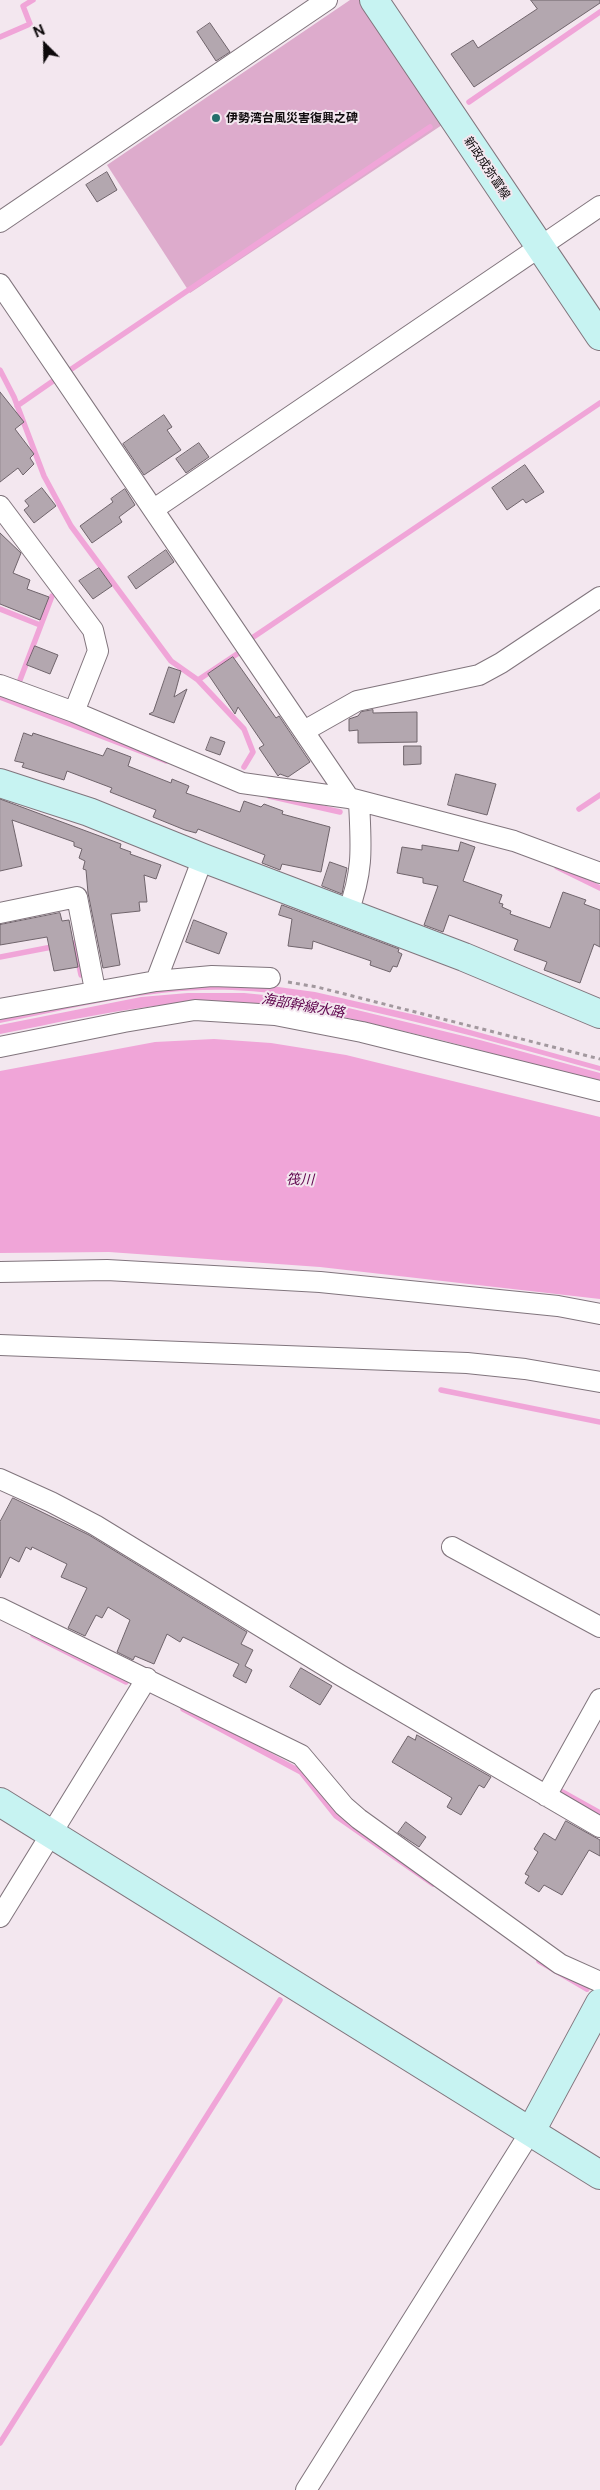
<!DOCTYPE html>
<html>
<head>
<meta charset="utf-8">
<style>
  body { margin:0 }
  #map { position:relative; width:600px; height:2490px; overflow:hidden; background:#f3e7ef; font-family:"Public Sans",sans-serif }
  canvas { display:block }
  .north { position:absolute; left:20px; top:20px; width:50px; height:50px; -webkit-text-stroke:4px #f3e7ef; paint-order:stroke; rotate:337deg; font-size:14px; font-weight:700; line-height:20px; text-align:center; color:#0e0a0c }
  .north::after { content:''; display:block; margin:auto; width:18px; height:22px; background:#0e0a0c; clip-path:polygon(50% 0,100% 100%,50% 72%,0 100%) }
</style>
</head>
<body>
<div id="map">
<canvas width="600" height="2490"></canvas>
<div class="north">N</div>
</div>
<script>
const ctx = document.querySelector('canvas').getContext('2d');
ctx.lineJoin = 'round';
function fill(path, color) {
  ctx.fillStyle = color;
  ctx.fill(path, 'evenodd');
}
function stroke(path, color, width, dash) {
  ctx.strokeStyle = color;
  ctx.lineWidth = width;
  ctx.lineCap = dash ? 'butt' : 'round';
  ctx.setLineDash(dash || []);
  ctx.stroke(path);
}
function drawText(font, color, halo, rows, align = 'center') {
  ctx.font = font + ' "Public Sans","Noto Sans JP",sans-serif';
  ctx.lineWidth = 4;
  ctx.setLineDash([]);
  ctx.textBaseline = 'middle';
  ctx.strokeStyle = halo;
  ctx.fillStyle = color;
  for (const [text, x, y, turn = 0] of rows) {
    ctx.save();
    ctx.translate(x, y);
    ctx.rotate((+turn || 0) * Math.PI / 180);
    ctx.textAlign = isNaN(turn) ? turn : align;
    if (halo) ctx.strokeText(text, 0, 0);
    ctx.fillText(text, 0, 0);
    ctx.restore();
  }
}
fill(new Path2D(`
  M350,0H359L442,125L190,293L107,165Z`), '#ddabcc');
fill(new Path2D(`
  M191,986H271L315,992L420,1016L600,1066V1071C532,1052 464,1033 395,1017C341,1004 288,992 232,990C153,987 76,1008 0,1023V1018L98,999Z
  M188,993H244L316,1000L480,1040L600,1073V1083C533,1064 467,1046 399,1030C345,1017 291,1004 235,1002C155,1000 78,1019 0,1034V1025L141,997Z
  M214,1039L271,1043L346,1055L600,1117V1299L320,1267L109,1252L0,1253V1071L155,1042Z`), '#f0a5d8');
stroke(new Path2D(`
  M0,37L30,24L23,6L33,0
  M469,102L600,12
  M0,370L14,397L44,476L71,526L171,661L198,680L244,729L253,752L244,767
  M70,370L430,127
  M17,406L53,381
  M0,609L40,625
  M252,638L600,403
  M20,680L52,596
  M198,680L243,650
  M0,697L166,761
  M269,796L340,812
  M579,809L600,795
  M557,867L600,888
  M66,944L74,943L81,975
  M0,957L57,946
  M441,1390L600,1422
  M33,1635L126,1682
  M183,1709L301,1772L336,1816L433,1884
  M557,1789L600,1813
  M539,1961L587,1989
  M0,2443L280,2000`), '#f0a5d8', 5.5);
const building = new Path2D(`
  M531,0H600V3L474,87L451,54L473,40L478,48L537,9Z
  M210,23L230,52L216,61L197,32Z
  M107,172L117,190L97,202L86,185Z
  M0,392L24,422L15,429L34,454L30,458L34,464L23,475L18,468L0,482Z
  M164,415L172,427L167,430L181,450L144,475L123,444Z
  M199,443L209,457L186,473L176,459Z
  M525,465L544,492L526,503L523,499L507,510L492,488Z
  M42,488L56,506L34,523L24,510L29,506L25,501Z
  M125,489L135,505L119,517L122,522L92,543L80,526L113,502L111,499Z
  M0,533L21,553L13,573L30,580L27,589L49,597L40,620L0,604Z
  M166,550L174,562L136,589L128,577Z
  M99,568L112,586L93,599L79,581Z
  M35,646L58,655L50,674L27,665Z
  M233,657L276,718L279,716L310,762L288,777L280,774L278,776L259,748L264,745L238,707L235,714L208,674Z
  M169,667L181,671L174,697L187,689L174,723L149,714L153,712Z
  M373,710V713L417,712V742L358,743V730L349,731V719L358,716L361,712Z
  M24,733L32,736L33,733L103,756L107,748L131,757L128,766L171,783L172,779L189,786L186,793L240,812L244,801L261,807L264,804L283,811L282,814L330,827L321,872L282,864L280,870L262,863L265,855L198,829L196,833L185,830L153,817L156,810L110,792L112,788L67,771L64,780L22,767L24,763L15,761Z
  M211,737L225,742L220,755L206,750Z
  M404,746H421V764L404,765Z
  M456,774L496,784L487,815L448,805Z
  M0,799L121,844L120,848L131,852L130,854L161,865L156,879L144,875L147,902H139L140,911L111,914L120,965L103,968L88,893L86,870L83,869L85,861L79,858L82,849L74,846V842L12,820L22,866L0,871Z
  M461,842L475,847L463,881L502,895L499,903L503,904L502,907L511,911L510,914L550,928L563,892L586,900L584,904L600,910V947L594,944L580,983L544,970L547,962L514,950L518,940L449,915L443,932L424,925L438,886L423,883V878L397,873L402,847L422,850V845L458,851Z
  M330,862L347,868L342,894L322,886Z
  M282,905L399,949L398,952L402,954L397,967L393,966L390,972L370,965L371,961L313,941L312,949L288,946L292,919L279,915Z
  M60,913L62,921L69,920L78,967L54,971L47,937L0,945V925Z
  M194,920L227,933L219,954L186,942Z
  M13,1498L89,1535L247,1632L241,1644L253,1650L245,1666L252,1670L246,1683L233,1676L239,1664L183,1637L180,1642L167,1634L154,1664L135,1656L133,1660L117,1652L130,1620L108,1607L102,1618L96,1615L85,1636L68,1628L87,1588L61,1577L67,1564L32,1547L31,1550L26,1547L19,1562L10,1557L0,1578V1522Z
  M301,1668L332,1686L320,1705L290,1687Z
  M417,1735L491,1777L484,1788L479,1785L461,1815L447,1807L452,1798L392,1762L408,1736L415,1740Z
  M566,1821L600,1840V1856L589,1850L562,1895L544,1885L539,1892L525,1883L529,1876L525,1874L538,1852L534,1849L544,1833L555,1840Z
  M406,1822L426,1837L419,1847L398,1833Z`);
fill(building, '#b3a7af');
stroke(building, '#6f646b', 1);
const street = new Path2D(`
  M0,222L327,0
  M0,284L349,798
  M0,506L93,630L98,651L74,712
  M154,509L600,206
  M0,685L74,712L242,783L349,798L514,841L600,873
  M304,731L357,701L479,675L501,663L600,597
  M348,912C364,869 361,846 359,801
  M0,913L77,897L95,990
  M156,981L203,858
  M0,1009L156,981L212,976L270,978
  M0,1047L124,1022L195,1010L275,1015L362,1032L600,1091
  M0,1272L107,1270L320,1282L558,1306L600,1314
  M0,1345L467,1363L525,1369L600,1382
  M0,1479L51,1502L95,1525L340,1675L600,1827
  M452,1547L600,1627
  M0,1608L301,1755L344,1806L359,1819L560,1964L600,1982
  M546,1796L600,1699
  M0,1917L147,1678
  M306,2490L531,2131`);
const secondary = new Path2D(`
  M374,0L600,336
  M0,783L89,812L203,858L464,957L600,1014
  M0,1802L600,2175
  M531,2131L600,2003`);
stroke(street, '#81757d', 22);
stroke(secondary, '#81757d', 30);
stroke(new Path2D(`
  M288,982L317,987L600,1059`), '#a2989e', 3, [4, 4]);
stroke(street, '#fff', 20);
stroke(secondary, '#c7f3f2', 28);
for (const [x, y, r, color] of [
  [216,118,5,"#236e6b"]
]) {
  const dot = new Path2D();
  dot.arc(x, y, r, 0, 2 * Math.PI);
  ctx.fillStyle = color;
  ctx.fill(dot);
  stroke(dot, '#f3e7ef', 2);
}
drawText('bold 12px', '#0e0a0c', '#f3e7ef', [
  ["伊勢湾台風災害復興之碑",226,118]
], 'left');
drawText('12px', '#0e0a0c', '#f3e7ef', [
  ["新政成弥富線",487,168,56]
]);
drawText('italic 14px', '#5f054d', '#f3e7ef', [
  ["海部幹線水路",303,1006,10],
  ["筏川",300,1180,1]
]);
</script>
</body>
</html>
